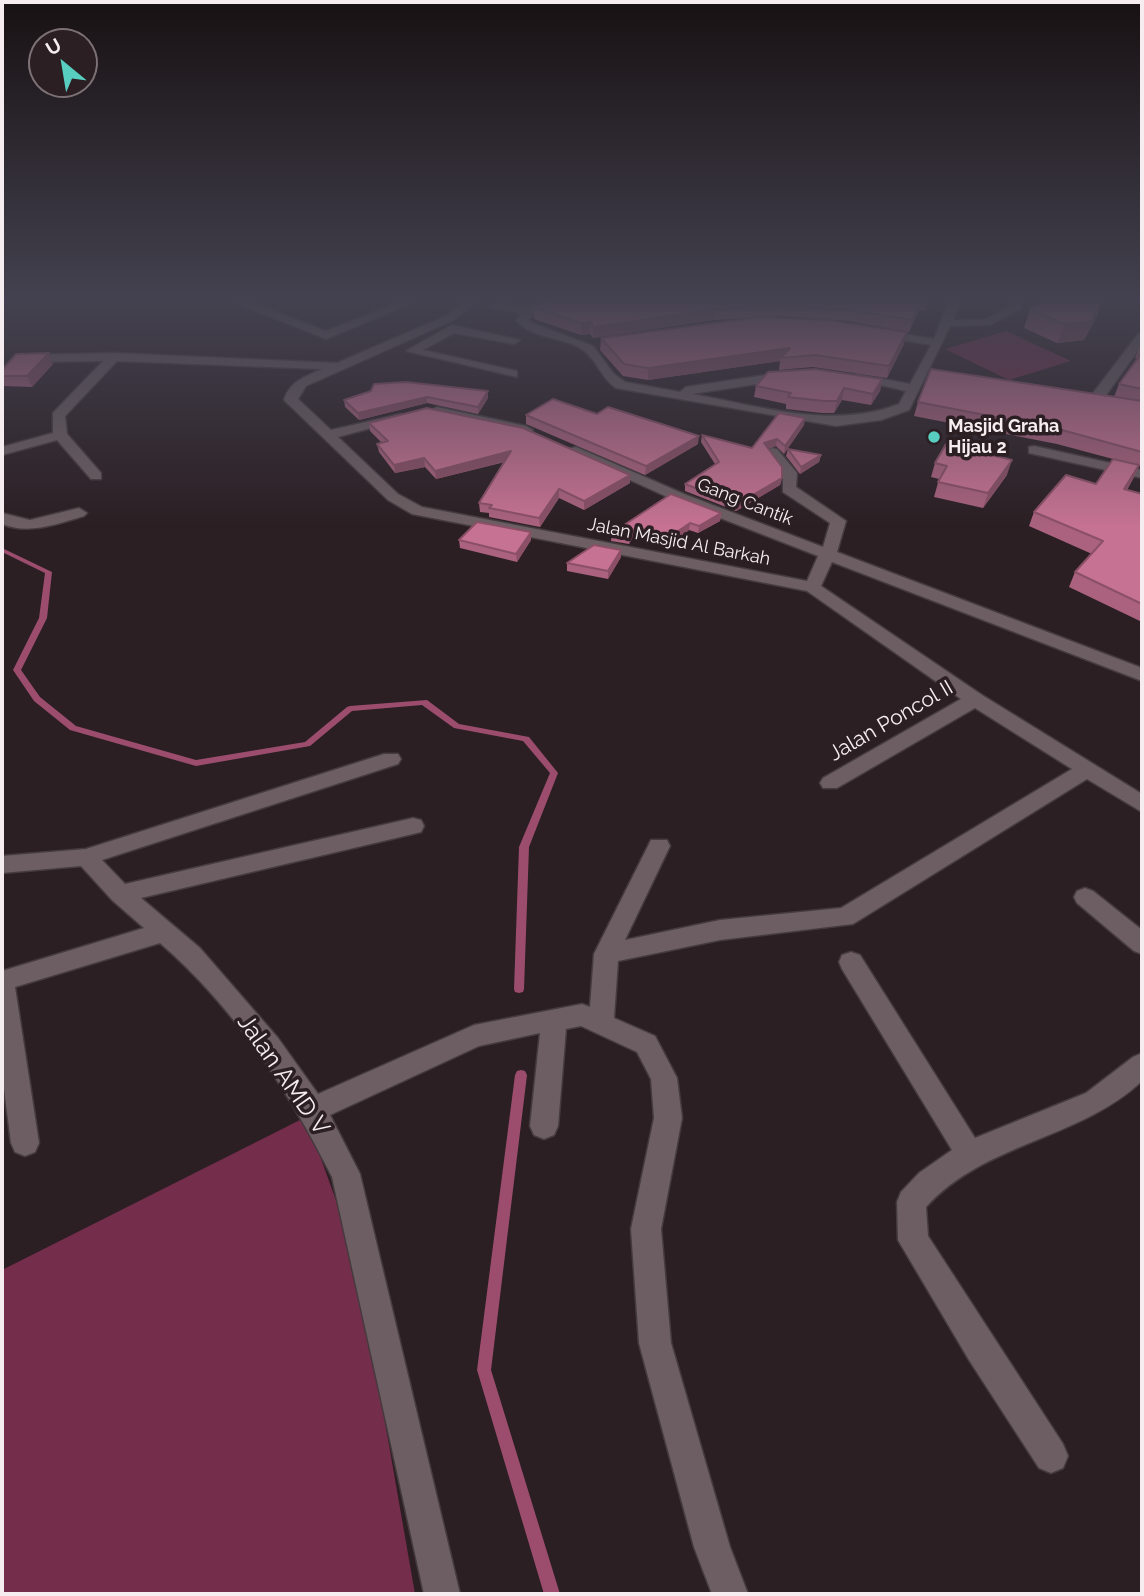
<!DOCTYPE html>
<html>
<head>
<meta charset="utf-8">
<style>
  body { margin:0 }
  #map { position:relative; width:1144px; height:1596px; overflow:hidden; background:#2b1f23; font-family:Raleway,sans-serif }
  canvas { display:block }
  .frame { position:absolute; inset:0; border:4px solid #f6edf0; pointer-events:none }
  .north { position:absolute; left:28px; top:28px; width:70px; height:70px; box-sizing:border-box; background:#2b1f23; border:2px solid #7c7175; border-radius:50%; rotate:330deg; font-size:19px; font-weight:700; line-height:28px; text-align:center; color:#f6edf0 }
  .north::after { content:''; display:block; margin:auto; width:24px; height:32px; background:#58cec0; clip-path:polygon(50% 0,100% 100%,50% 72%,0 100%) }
</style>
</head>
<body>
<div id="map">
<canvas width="1144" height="1596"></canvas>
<div class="frame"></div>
<div class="north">U</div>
</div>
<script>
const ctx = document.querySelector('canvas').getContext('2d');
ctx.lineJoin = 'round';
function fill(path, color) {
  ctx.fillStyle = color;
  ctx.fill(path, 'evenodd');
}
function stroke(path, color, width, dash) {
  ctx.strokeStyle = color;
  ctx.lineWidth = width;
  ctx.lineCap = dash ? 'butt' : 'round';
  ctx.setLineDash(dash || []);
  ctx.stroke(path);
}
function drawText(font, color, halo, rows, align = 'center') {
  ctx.font = font + ' Raleway,sans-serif';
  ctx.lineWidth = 7;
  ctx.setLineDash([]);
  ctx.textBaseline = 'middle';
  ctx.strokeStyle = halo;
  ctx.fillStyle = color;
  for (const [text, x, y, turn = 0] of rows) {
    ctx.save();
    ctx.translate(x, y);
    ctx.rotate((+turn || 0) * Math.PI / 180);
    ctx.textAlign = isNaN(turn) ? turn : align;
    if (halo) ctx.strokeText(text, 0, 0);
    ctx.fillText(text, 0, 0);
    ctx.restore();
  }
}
fill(new Path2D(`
  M1006,331L1071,361L1009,380L945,349Z
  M306,1117L356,1256L415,1594H2V1270Z`), '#752d4c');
fill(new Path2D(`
  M2,548L52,572L47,618L21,670L40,697L76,726L196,760L305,742L347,707L350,706L427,700L459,724L529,737L558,773L529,847L524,989L523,992L519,993L515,992L514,989L519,847L550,773L523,741L454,728L422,705L352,711L310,746L196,766L70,730L34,701L13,670L39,618L45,573L2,552Z
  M521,1070L525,1071L527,1075L491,1370L560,1594H544L477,1370L515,1075L517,1071Z`), '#9c4d6d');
const minor = new Path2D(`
  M236,303H252L326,331L397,303H413L326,339Z
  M462,303H475L454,320L306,386L298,399L331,430L401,414V420L338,437L398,494L422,507L807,581L818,556L674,500L564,450L576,447L684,494L823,547L830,523L783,492V473L765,452L772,448L777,449L797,473L796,487L846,521L837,552L1142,668V681L832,562L821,586L982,695L1142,794V812L1087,779L853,924L720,940L618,961L614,1018L655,1036L677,1078L682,1118L661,1229L671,1343L730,1547L748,1594H712L694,1547L639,1343L631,1229L654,1118L651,1079L637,1052L581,1026L566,1029L558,1126L554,1135L544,1139L534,1135L530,1126L540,1033L479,1046L330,1115L360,1174L460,1594H424L332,1177C289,1091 233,1006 160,943L15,987L39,1143L35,1152L25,1156L15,1152L11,1143L2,1073V971L144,928L112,900L81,866L2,873V856L86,849L384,754H398L401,759L398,764L102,860L125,884L413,818L421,820L424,826L421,832L413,834L141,898L200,948L278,1038L318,1094L474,1025L582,1004L590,1007L594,954L651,840H667L670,846L625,940L720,920L841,908L1072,769L975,708L837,788H823L820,783L823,778L961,699L807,591L412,514L388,500L284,400C290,381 305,377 322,369L117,361L65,416L67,434L101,473V479H91L57,440L2,455V447L53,433V413L103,361L21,362L17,361V355L114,353L337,363L446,316Z
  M537,303H551L528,320L532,323L593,346L614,374L625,382L680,392L686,387L792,371L796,372V378L692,394C760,406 832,430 899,404L906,391L850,378L856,374L910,384L931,345L873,335V329L934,339L948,303H960L953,320H984L1009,307V303H1021V309L990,325L950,326L909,410L881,420L836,426L616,388C601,378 597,360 583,350C562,335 534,341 516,320L522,313L489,307C502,298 522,311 537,303Z
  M452,325L520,340L514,344L454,333L423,350L517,371V377L406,351Z
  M1142,333V345L1101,402H1091V396L1138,334Z
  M437,407L526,426L533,430L526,434L432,414L430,411Z
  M1034,446L1142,470V478L1029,453V447Z
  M79,508L87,513L84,516C57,524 29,535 2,524V513L30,520Z
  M1085,888L1093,891L1142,930V954L1134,951L1077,903L1074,897L1077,891Z
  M851,952L860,955L975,1138L1086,1093L1133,1057L1142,1053V1081C1079,1140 985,1142 926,1207L928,1236L1063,1444L1068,1456L1063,1468L1051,1473L1039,1468L969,1360L898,1240L897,1202L901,1192L919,1173L952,1150L842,969L839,962L842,955Z`);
stroke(minor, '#453b3e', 3);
fill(minor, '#6c5e62');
fill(new Path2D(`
  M539,303H928L926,311L919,310L909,332L848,321L780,316L766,317L904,344L887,378L813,367L779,370L780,361L648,380L623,376L600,350L601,338L748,318L715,320L593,338L590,334L581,335L534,319V307Z
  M1039,303H1102L1097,316L1084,340L1057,343L1024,328L1030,309Z
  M1142,342V465L1141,467L1139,466L1133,479L1127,490L1142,494V622L1069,587L1075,572L1092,554L1029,526L1034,512L1096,484L1113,459L1057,444L914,416L918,402L1114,397L1119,384L1137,359L1135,358Z
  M53,364L32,387L2,386V370Z
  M882,379L880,391L871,405L842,400L834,413H822L786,409V404L754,397L756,386Z
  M371,391L488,398L478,414L427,403L359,420L345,407L344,400Z
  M597,414L698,444L645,475L526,424V415Z
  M369,423L630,475V483L584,510L559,498L540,527L489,517V513L480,512L479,503L505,462L436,479L425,467L395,473L379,452L377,444L382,443L370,431Z
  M804,425L784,454L776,446L768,449L782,478L780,485L736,511L685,491V484L715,464L701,442L702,435L752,448Z
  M788,449L821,455L819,462L800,474L786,456Z
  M935,463L1007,475L983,508L934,497L939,479L931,477Z
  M671,494L721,513L720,521L698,533L689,530L665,548L634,535L629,544L611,541L612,533Z
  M531,532V540L517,562L460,548L459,540Z
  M621,557L608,579L567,571V563Z`), '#aa627e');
fill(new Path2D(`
  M920,303H921L919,310L909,332L912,320Z
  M1101,303H1102L1097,316L1084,340L1057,343L1064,324Z
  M716,309L715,320L593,338V327Z
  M591,322L590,334L581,335V323Z
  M907,332L904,344L887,378L889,366Z
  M790,348L781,358L780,361L648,380V368Z
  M49,353L53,364L32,387L27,376Z
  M882,379L880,391L871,405L873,394Z
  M844,388L842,400L834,413L837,401Z
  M488,391V398L478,414V407Z
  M427,397V403L359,420L358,413Z
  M805,418L804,425L784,454L785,446Z
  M699,436L698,444L645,475L646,466Z
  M777,439L776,446L763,450L764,443Z
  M511,451V460L436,479L435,471Z
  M821,455L819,462L800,474L801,467Z
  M424,458L425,467L395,473L394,465Z
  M1012,460L1007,475L983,508L988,493Z
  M1139,465L1133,479L1118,503L1124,489Z
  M630,475V483L584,510V501Z
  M782,478L780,485L736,511L737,504Z
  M559,489V498L540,527L539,518Z
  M721,513L720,521L698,533L699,526Z
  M690,523L689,530L665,548V540Z
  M635,528L634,535L629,544V537Z
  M531,532V540L517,562L516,554Z
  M621,550V557L608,579V571Z`), '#8b5066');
const building = new Path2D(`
  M539,303H920L912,320L850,310L781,305L716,309L593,327L591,322L581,323L534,307Z
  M1039,303H1101L1091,321L1064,324L1030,309Z
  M759,317L828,320L907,332L889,366L815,355L781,358L790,348L648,368L624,364L601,338Z
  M1142,352V389L1119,384Z
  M49,353L27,376H2V370L16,354Z
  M815,369L882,379L873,394L844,388L837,401H824L788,397L791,393L756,386L768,372Z
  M931,369L1142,401V452L1062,430L918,402Z
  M406,382L488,391L478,407L427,397L358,413L344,400L371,391L374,384Z
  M553,399L597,414L608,407L699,436L646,466L526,415Z
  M427,408L523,428L630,475L584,501L559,489L539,518L489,508L492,505L479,503L511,451L435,471L424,458L394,465L377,444L388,441L369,423Z
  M779,413L805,418L785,446L777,439L764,443L782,467V478L737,504L685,484L719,462L702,435L752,448Z
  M946,444L1012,460L988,493L938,482L947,466L935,463Z
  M788,449L821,455L801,467Z
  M1113,459L1139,465L1124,489L1142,494V604L1075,572L1103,541L1034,512L1066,475L1096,484Z
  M671,494L721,513L699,526L690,523L665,540L635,528L629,537L612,533Z
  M477,522L531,532L516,554L459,540Z
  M594,545L621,550L608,571L567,563Z`);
fill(building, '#c67292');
stroke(building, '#8b5066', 2);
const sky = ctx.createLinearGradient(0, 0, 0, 527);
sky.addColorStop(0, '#181113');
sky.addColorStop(0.57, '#444250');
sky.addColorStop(1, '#44425000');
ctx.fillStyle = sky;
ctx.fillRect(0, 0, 1144, 527);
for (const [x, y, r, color] of [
  [934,437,7,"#58cec0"]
]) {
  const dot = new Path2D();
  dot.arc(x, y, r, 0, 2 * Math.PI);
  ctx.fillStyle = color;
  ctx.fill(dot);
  stroke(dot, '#2b1f23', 2.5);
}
drawText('bold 18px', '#f6edf0', '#2b1f23', [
  ["Masjid Graha",948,427],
  ["Hijau 2",948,448]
], 'left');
drawText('18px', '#f6edf0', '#2b1f23', [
  ["Gang Cantik",745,502,21],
  ["Jalan Masjid Al Barkah",679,542,11]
]);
drawText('21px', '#f6edf0', '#2b1f23', [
  ["Jalan Poncol II",891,721,-30]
]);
drawText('24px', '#f6edf0', '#2b1f23', [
  ["Jalan AMD V",283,1075,55]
]);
</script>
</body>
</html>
